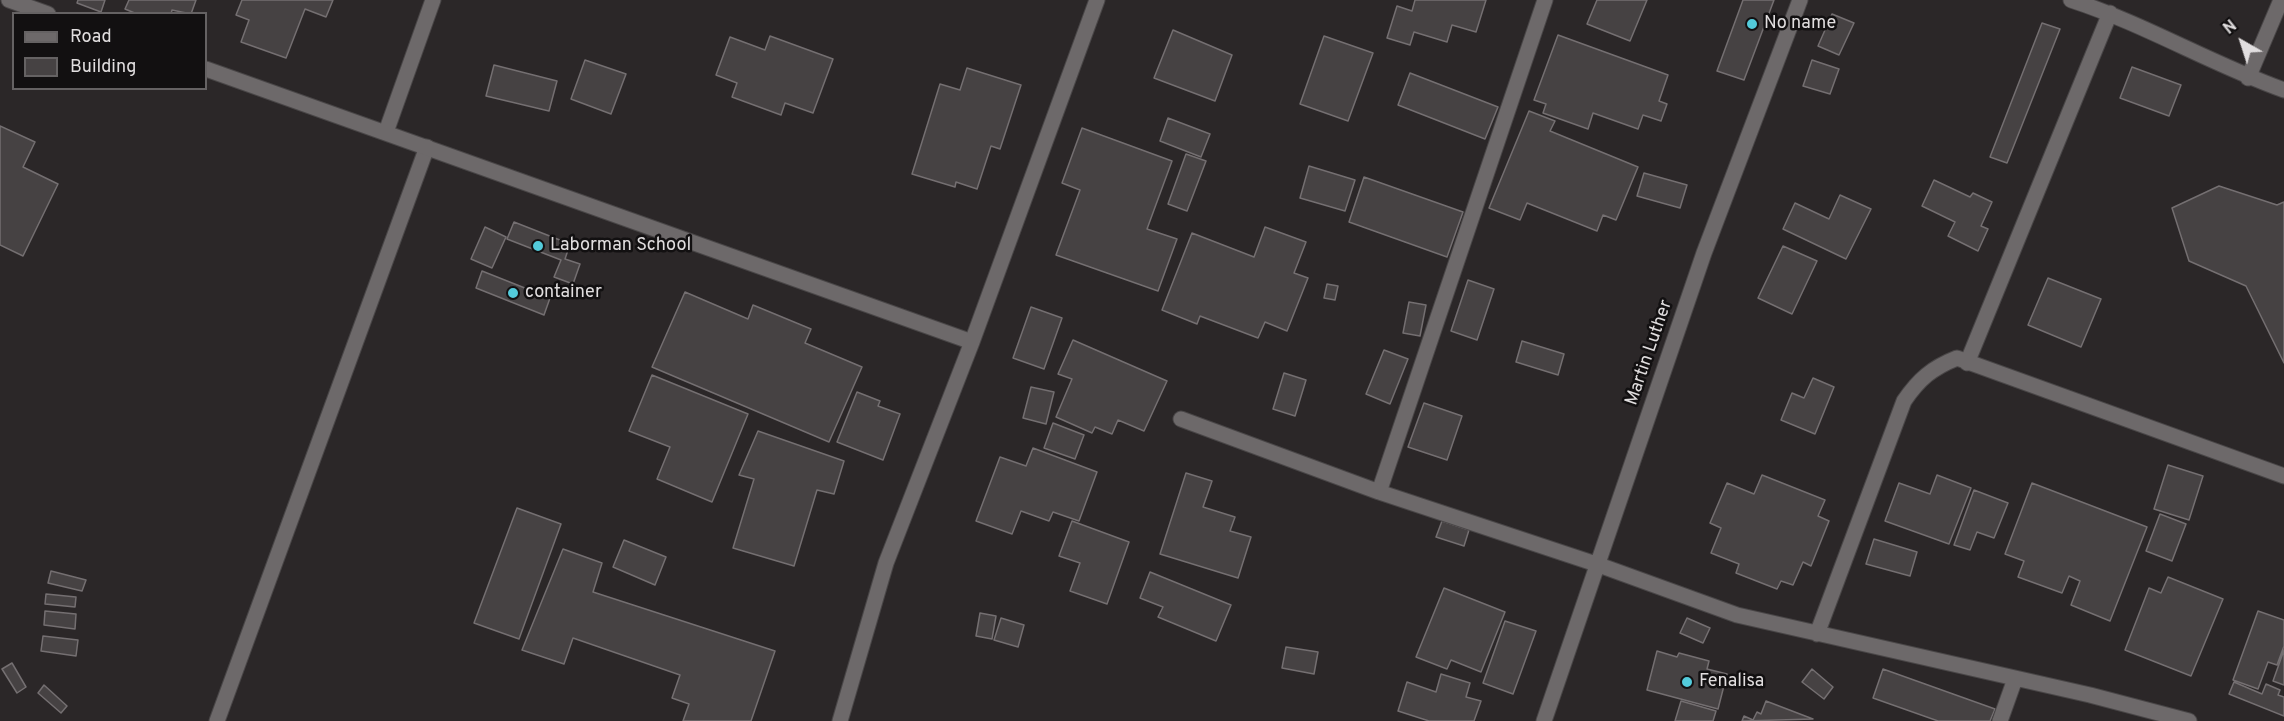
<!DOCTYPE html>
<html>
<head>
<meta charset="utf-8">
<style>
  body { margin:0 }
  #map { position:relative; width:2284px; height:721px; overflow:hidden; background:#2b2728; font-family:Overpass,sans-serif }
  canvas { display:block }
  .legend { position:absolute; left:12px; top:12px; width:195px; height:78px; box-sizing:border-box; background:#121011; border:2px solid #656263; margin:0; padding:8px 10px; list-style:none; font-size:18px; color:#e1dedf }
  .legend li { display:flex; align-items:center; gap:12px; height:30px }
  .legend b { width:30px; border:2px solid #656263 }
  .north { position:absolute; left:2212px; top:12px; width:60px; height:60px; -webkit-text-stroke:4px #121011; paint-order:stroke; rotate:321deg; font-size:16px; font-weight:700; line-height:24px; text-align:center; color:#e1dedf }
  .north::after { content:''; display:block; margin:auto; width:21px; height:27px; background:#e1dedf; clip-path:polygon(50% 0,100% 100%,50% 72%,0 100%) }
</style>
</head>
<body>
<div id="map">
<canvas width="2284" height="721"></canvas>
<ul class="legend">
<li><b style="height:8px;background:#6d696a"></b>Road</li>
<li><b style="height:16px;background:#464243"></b>Building</li>
</ul>
<div class="north">N</div>
</div>
<script>
const ctx = document.querySelector('canvas').getContext('2d');
ctx.lineJoin = 'round';
function fill(path, color) {
  ctx.fillStyle = color;
  ctx.fill(path, 'evenodd');
}
function stroke(path, color, width, dash) {
  ctx.strokeStyle = color;
  ctx.lineWidth = width;
  ctx.lineCap = dash ? 'butt' : 'round';
  ctx.setLineDash(dash || []);
  ctx.stroke(path);
}
function drawText(font, color, halo, rows, align = 'center') {
  ctx.font = font + ' Overpass,sans-serif';
  ctx.lineWidth = 5;
  ctx.setLineDash([]);
  ctx.textBaseline = 'middle';
  ctx.strokeStyle = halo;
  ctx.fillStyle = color;
  for (const [text, x, y, turn = 0] of rows) {
    ctx.save();
    ctx.translate(x, y);
    ctx.rotate((+turn || 0) * Math.PI / 180);
    ctx.textAlign = isNaN(turn) ? turn : align;
    if (halo) ctx.strokeText(text, 0, 0);
    ctx.fillText(text, 0, 0);
    ctx.restore();
  }
}
const building = new Path2D(`
  M78,0H105L101,12L77,3Z
  M129,0H196L191,14L172,10L171,14H137L125,9Z
  M242,0H333L326,17L305,9L286,58L241,42L249,20L236,15Z
  M1415,0H1486L1476,32L1452,25L1447,42L1414,32L1410,45L1387,38L1397,6L1412,11Z
  M1597,0H1647L1630,41L1587,24Z
  M1743,0H1774L1744,80L1717,71Z
  M1832,14L1854,23L1839,55L1818,46Z
  M2042,23L2060,29L2007,163L1990,157Z
  M1173,30L1232,55L1215,101L1154,78Z
  M1558,35L1668,75L1659,101L1667,104L1661,121L1643,115L1638,129L1593,113L1588,129L1543,113L1546,104L1534,100Z
  M770,36L833,59L813,113L785,103L781,115L732,97L737,83L716,75L730,37L765,50Z
  M1324,36L1373,53L1348,121L1300,104Z
  M585,60L626,74L611,114L571,99Z
  M1812,60L1839,69L1830,94L1803,86Z
  M494,65L557,81L549,111L486,96Z
  M2132,67L2181,85L2169,116L2120,98Z
  M967,68L1021,85L1000,149L991,146L977,189L956,182L955,187L912,174L940,84L960,90Z
  M1410,73L1498,107L1485,139L1398,105Z
  M1529,111L1555,121L1550,131L1638,167L1616,220L1603,215L1597,231L1527,203L1520,220L1489,208Z
  M1168,118L1210,134L1201,157L1160,141Z
  M0,126L35,142L23,167L58,184L23,256L0,245Z
  M1082,128L1172,161L1147,229L1177,239L1158,291L1056,255L1080,190L1062,183Z
  M1186,154L1206,161L1187,211L1168,204Z
  M1309,166L1355,180L1345,211L1300,198Z
  M1644,173L1687,185L1680,208L1637,196Z
  M1364,177L1463,212L1447,257L1349,222Z
  M1934,180L1970,197L1973,193L1992,202L1981,226L1988,229L1978,251L1948,236L1955,222L1922,206Z
  M2219,186L2277,205L2284,202V363L2246,286L2189,261L2172,208Z
  M1840,195L1871,209L1846,259L1783,229L1795,203L1829,219Z
  M514,222L570,244L565,259L580,264L573,284L554,277L561,260L507,239Z
  M485,227L506,237L492,268L471,259Z
  M1265,227L1306,242L1294,273L1308,278L1287,331L1265,322L1258,338L1200,316L1197,324L1162,310L1192,233L1254,257Z
  M1783,246L1817,261L1792,314L1758,298Z
  M482,271L550,298L544,315L476,288Z
  M2048,278L2101,299L2081,347L2028,325Z
  M1468,280L1494,289L1477,340L1451,331Z
  M1327,284L1338,286L1335,300L1324,298Z
  M685,292L748,319L753,305L811,329L805,343L862,367L829,442L652,367Z
  M1409,302L1426,305L1420,336L1403,333Z
  M1031,307L1062,318L1044,369L1013,358Z
  M1073,340L1167,381L1144,431L1118,420L1112,434L1095,427L1092,433L1056,417L1072,379L1058,374Z
  M1522,341L1564,354L1558,375L1516,362Z
  M1384,350L1408,359L1390,404L1366,394Z
  M1284,373L1306,380L1295,416L1273,409Z
  M652,375L748,414L712,502L657,479L670,447L629,431Z
  M1813,378L1834,387L1815,434L1781,420L1792,393L1804,398Z
  M1031,387L1054,392L1046,424L1023,418Z
  M857,392L880,401L878,406L900,414L883,460L837,442Z
  M1424,403L1462,416L1447,460L1408,447Z
  M1053,423L1084,435L1075,459L1044,448Z
  M758,431L844,461L834,494L817,490L794,566L733,548L754,479L739,475Z
  M1033,448L1097,472L1079,521L1053,512L1049,521L1021,511L1012,534L976,521L1000,457L1026,466Z
  M2168,465L2203,476L2189,520L2154,509Z
  M1186,473L1212,481L1203,507L1235,517L1230,531L1251,537L1238,578L1160,554Z
  M1762,475L1825,500L1818,516L1829,521L1811,566L1803,562L1793,585L1781,581L1777,589L1736,573L1739,564L1711,553L1721,528L1710,523L1727,483L1754,494Z
  M1937,475L1971,488L1949,544L1885,521L1899,483L1930,494Z
  M2032,483L2147,527L2110,621L2071,605L2080,581L2069,576L2062,593L2018,577L2024,561L2005,554Z
  M1974,490L2008,503L1994,538L1977,532L1970,550L1954,545Z
  M517,508L561,524L519,639L474,623Z
  M2160,514L2186,524L2172,561L2146,551Z
  M1072,521L1129,542L1107,604L1070,591L1080,563L1059,556Z
  M1442,521L1469,530L1464,546L1436,537Z
  M1874,539L1917,552L1910,576L1866,564Z
  M624,540L666,557L655,585L613,567Z
  M563,549L602,563L593,592L775,651L751,721H683L689,704L672,698L680,675L573,638L564,664L522,650Z
  M51,571L86,580L82,591L48,583Z
  M1150,572L1231,605L1216,641L1158,617L1163,607L1140,598Z
  M2168,577L2223,599L2191,676L2125,650L2149,588L2161,593Z
  M1444,588L1505,612L1481,672L1451,660L1447,669L1416,657Z
  M46,594L76,597L75,607L45,604Z
  M45,611L76,614L75,629L44,625Z
  M2258,611L2284,620V646L2277,665L2268,662L2258,689L2233,680Z
  M980,613L996,616L992,639L976,636Z
  M1001,618L1024,625L1018,647L994,640Z
  M1687,618L1710,628L1703,643L1680,633Z
  M1505,621L1536,631L1513,694L1483,683Z
  M43,636L78,640L76,656L41,651Z
  M1286,647L1318,652L1314,674L1282,668Z
  M2284,650V685L2273,681Z
  M1657,651L1677,657L1679,653L1709,661L1707,669L1727,674L1718,709L1647,690Z
  M12,663L26,687L17,693L2,669Z
  M1812,669L1833,687L1824,699L1802,682Z
  M1883,669L1995,709L1990,721H1938L1873,698Z
  M1441,674L1470,683L1466,697L1481,701L1474,721H1429L1398,711L1407,682L1436,692Z
  M2234,682L2262,694L2266,684L2280,690L2278,695L2284,697V716L2229,694Z
  M44,685L67,706L61,713L38,693Z
  M1681,701L1716,711L1713,721H1675Z
  M1766,701L1813,719L1742,721L1744,716L1753,720L1757,712L1761,714Z`);
fill(building, '#464243');
stroke(building, '#746f71', 1.5);
const lane = new Path2D(`
  M217,721L427,147`);
const street = new Path2D(`
  M9,0L48,14
  M2071,0C2145,24 2211,64 2284,90
  M206,69L972,342
  M2248,78L2281,0
  M386,132L433,0
  M1967,363L2110,13
  M1181,419L1379,492L1599,565L1737,615L2090,695L2189,721
  M1379,492L1545,0
  M1817,634L1904,401C1919,379 1932,368 1957,358L2284,476
  M840,721L886,563L972,342L1097,0
  M1544,721L1704,253L1800,0
  M2000,721L2015,679`);
stroke(lane, '#494647', 17);
stroke(street, '#494647', 17);
stroke(lane, '#6d696a', 15);
stroke(street, '#6d696a', 15);
for (const [x, y, r, color] of [
  [1752,24,6,"#53cbdb"],
  [538,246,6,"#53cbdb"],
  [513,293,6,"#53cbdb"],
  [1687,682,6,"#53cbdb"]
]) {
  const dot = new Path2D();
  dot.arc(x, y, r, 0, 2 * Math.PI);
  ctx.fillStyle = color;
  ctx.fill(dot);
  stroke(dot, '#121011', 2);
}
drawText('18px', '#e1dedf', '#121011', [
  ["No name",1764,24],
  ["Laborman School",550,246],
  ["container",525,293],
  ["Fenalisa",1699,682]
], 'left');
drawText('18px', '#e1dedf', '#121011', [
  ["Martin Luther",1650,353,-71]
]);
</script>
</body>
</html>
